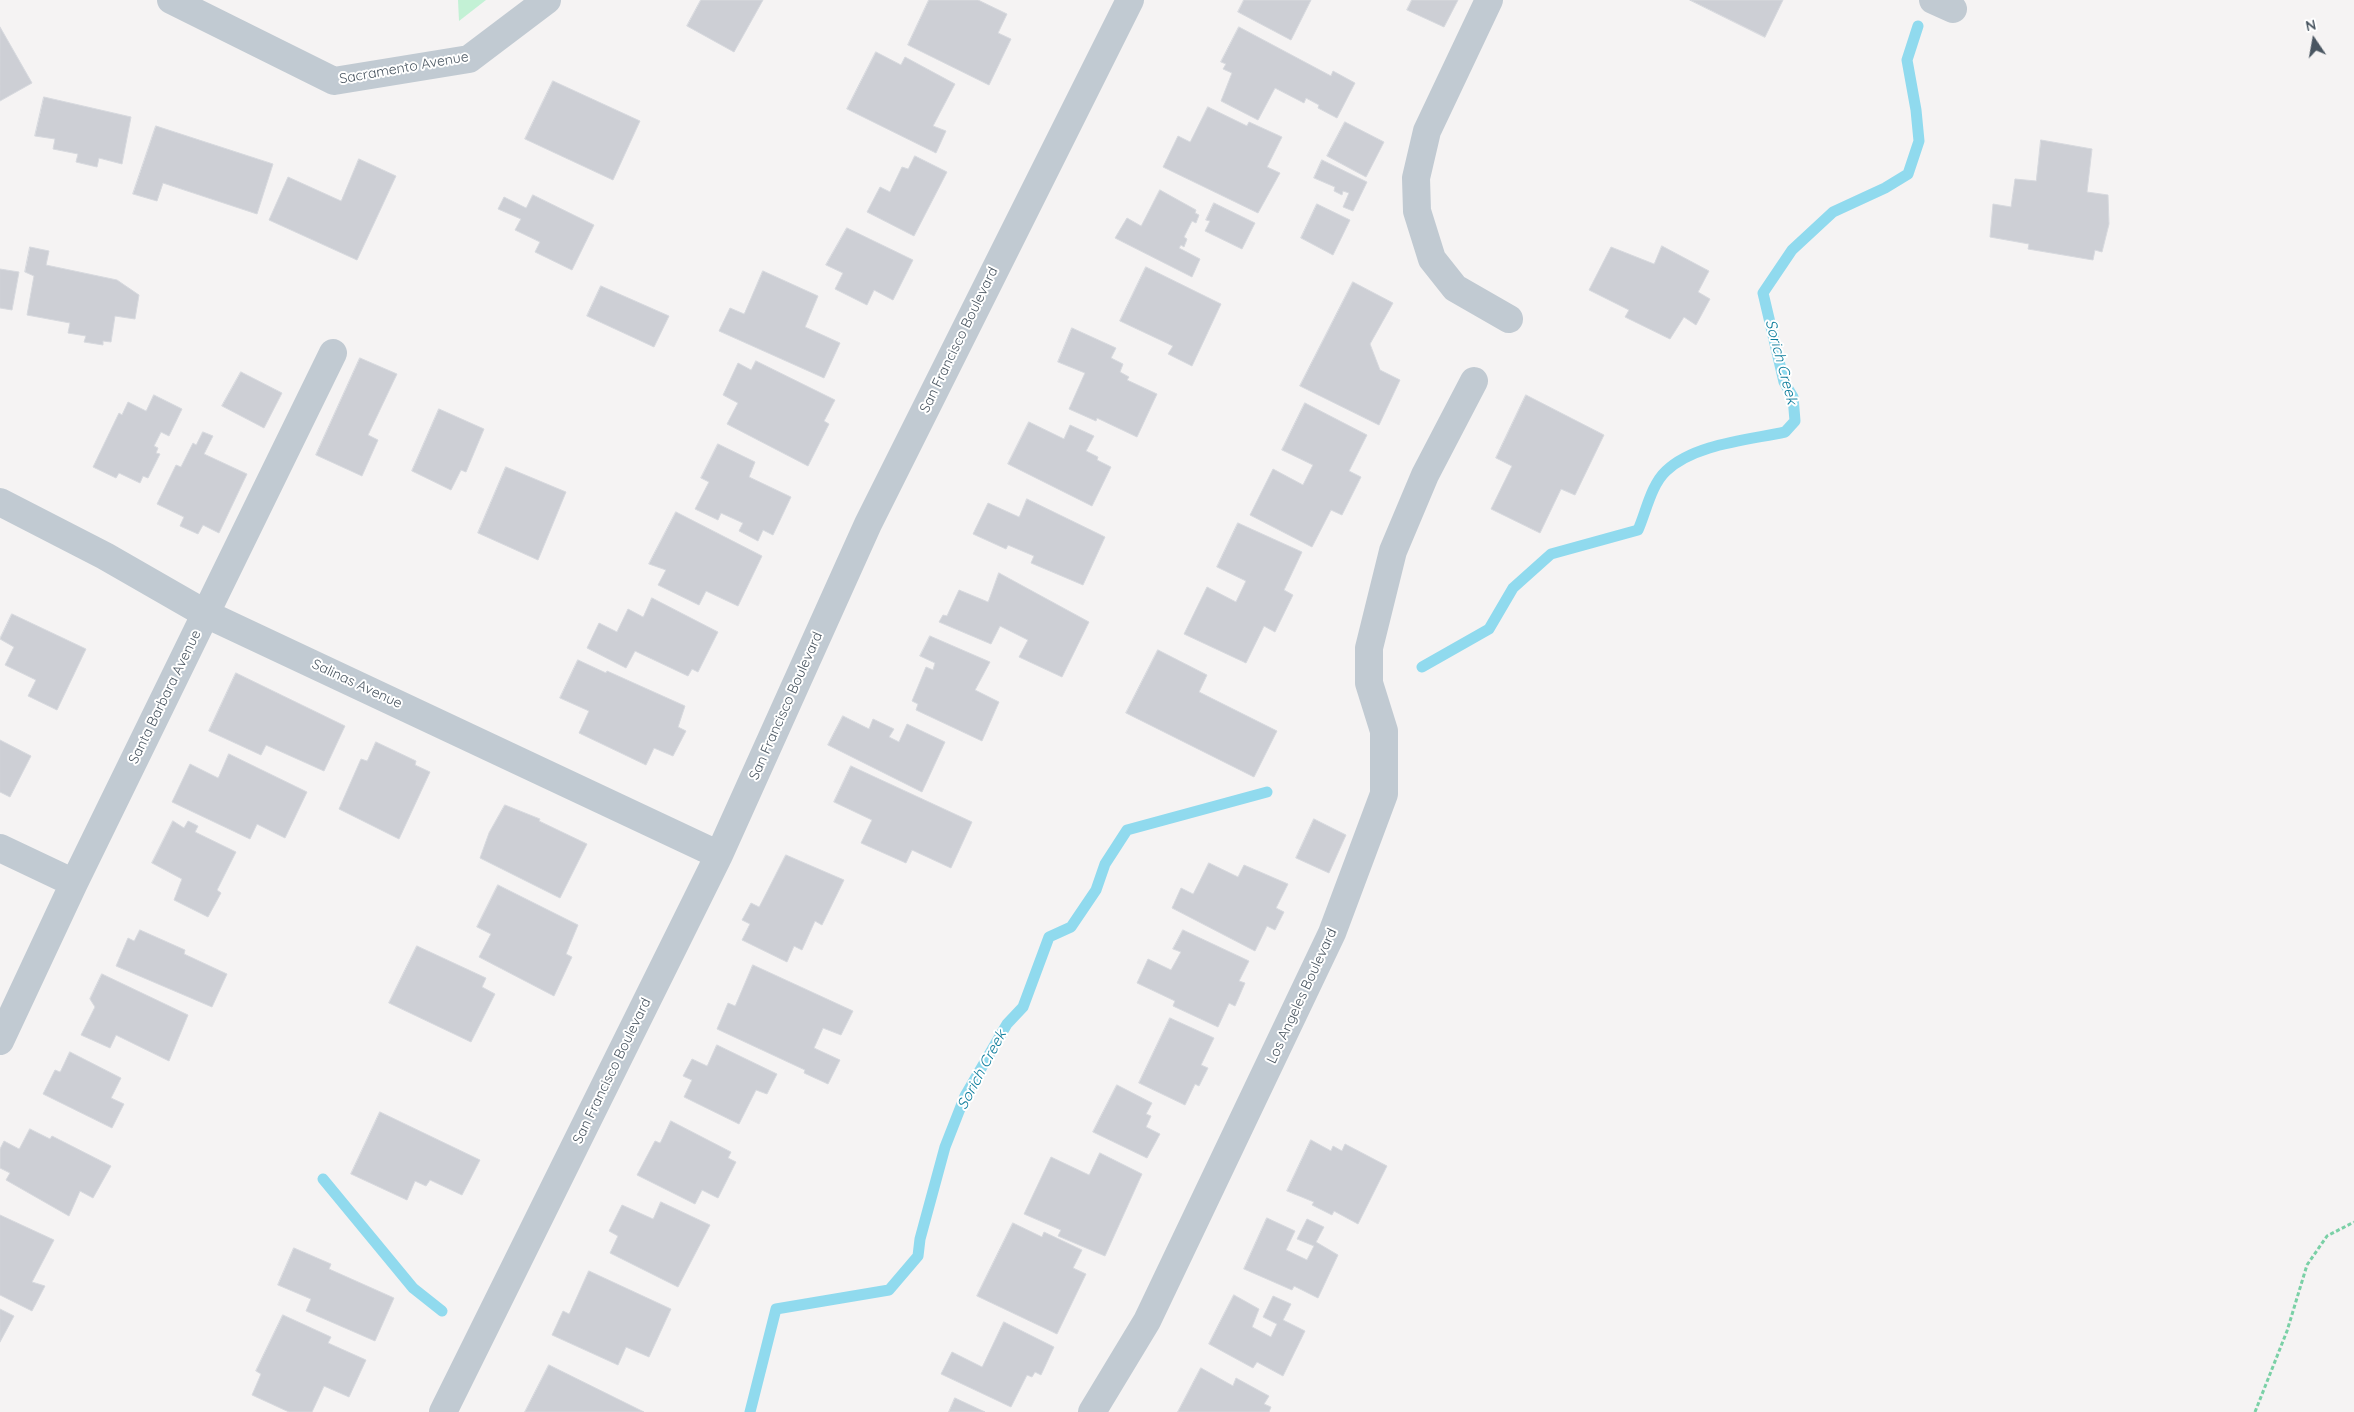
<!DOCTYPE html>
<html>
<head>
<meta charset="utf-8">
<style>
  body { margin:0 }
  #map { position:relative; width:2354px; height:1412px; overflow:hidden; background:#f5f3f3; font-family:Quicksand,sans-serif }
  canvas { display:block }
  .north { position:absolute; left:2289px; top:15px; width:50px; height:50px; -webkit-text-stroke:4px #fff; paint-order:stroke; rotate:348deg; font-size:14px; font-weight:700; line-height:20px; text-align:center; color:#4a5661 }
  .north::after { content:''; display:block; margin:auto; width:18px; height:22px; background:#4a5661; clip-path:polygon(50% 0,100% 100%,50% 72%,0 100%) }
</style>
</head>
<body>
<div id="map">
<canvas width="2354" height="1412"></canvas>
<div class="north">N</div>
</div>
<script>
const ctx = document.querySelector('canvas').getContext('2d');
ctx.lineJoin = 'round';
function fill(path, color) {
  ctx.fillStyle = color;
  ctx.fill(path, 'evenodd');
}
function stroke(path, color, width, dash) {
  ctx.strokeStyle = color;
  ctx.lineWidth = width;
  ctx.lineCap = dash ? 'butt' : 'round';
  ctx.setLineDash(dash || []);
  ctx.stroke(path);
}
function drawText(font, color, halo, rows, align = 'center') {
  ctx.font = font + ' Quicksand,sans-serif';
  ctx.lineWidth = 4;
  ctx.setLineDash([]);
  ctx.textBaseline = 'middle';
  ctx.strokeStyle = halo;
  ctx.fillStyle = color;
  for (const [text, x, y, turn = 0] of rows) {
    ctx.save();
    ctx.translate(x, y);
    ctx.rotate((+turn || 0) * Math.PI / 180);
    ctx.textAlign = isNaN(turn) ? turn : align;
    if (halo) ctx.strokeText(text, 0, 0);
    ctx.fillText(text, 0, 0);
    ctx.restore();
  }
}
fill(new Path2D(`
  M458,0H486L459,21Z`), '#c3f1d5');
stroke(new Path2D(`
  M1422,667L1489,629L1513,588L1551,554L1638,530C1646,512 1651,485 1666,471C1694,444 1748,440 1785,432L1795,421L1793,397L1784,382L1763,293L1792,250L1833,212L1885,188L1908,174L1919,141L1916,110L1907,60L1918,26
  M323,1179L413,1288L442,1311
  M750,1412L776,1309L889,1290L918,1256L920,1239L945,1147L965,1096L1007,1024L1023,1007L1049,937L1071,927L1096,890L1105,864L1127,830L1267,792`), '#90daee', 11);
const building = new Path2D(`
  M701,0H763L734,52L687,26Z
  M929,0H978L1007,14L998,33L1011,39L989,85L908,45Z
  M1244,0H1311L1291,40L1238,12Z
  M1412,0H1458L1444,27L1407,10Z
  M1690,0H1783L1765,37Z
  M0,27L32,83L0,101Z
  M1239,27L1331,76L1333,71L1355,83L1337,118L1318,108L1319,105L1306,98L1304,103L1275,88L1258,120L1221,101L1232,73L1223,69L1226,64L1221,62Z
  M876,52L901,65L905,57L955,84L933,126L946,131L936,153L847,109Z
  M553,81L640,121L613,180L525,139Z
  M44,97L131,117L122,164L99,158L97,167L76,162L78,154L53,149L55,139L35,136Z
  M1208,107L1247,126L1249,122L1282,137L1267,167L1280,173L1258,213L1163,167L1178,136L1190,142Z
  M1345,122L1384,142L1366,177L1327,156Z
  M156,126L273,164L257,214L163,183L157,201L133,194Z
  M2041,140L2092,149L2087,192L2108,195L2109,224L2102,252L2095,250L2093,260L2028,249L2029,244L1990,237L1993,204L2011,207L2015,179L2036,181Z
  M915,156L947,172L914,236L867,212L880,187L890,192L902,167L908,169Z
  M359,159L396,176L357,260L269,220L288,177L341,201Z
  M1322,160L1367,182L1353,211L1343,207L1349,193L1343,191L1342,195L1334,191L1335,187L1314,178Z
  M1160,190L1196,210L1195,213L1199,215L1196,223L1192,221L1184,237L1187,239L1184,247L1181,245L1179,248L1200,259L1192,277L1115,238L1127,218L1141,226Z
  M533,195L594,225L572,270L535,252L540,242L515,230L521,219L498,209L504,197L526,208Z
  M1214,203L1255,223L1242,249L1205,231L1210,221L1206,220Z
  M1317,204L1350,220L1333,255L1301,238Z
  M847,228L913,260L893,300L874,290L867,305L835,289L843,273L826,265Z
  M1662,246L1709,271L1698,292L1710,299L1696,325L1684,317L1670,339L1625,317L1629,310L1589,290L1611,247L1654,264Z
  M30,247L49,251L46,265L117,280L139,295L135,319L115,316L111,342L103,341V345L84,342L86,336L68,333L70,323L27,315L34,276L25,272Z
  M1146,267L1221,304L1192,366L1168,354L1173,346L1120,321Z
  M0,269L19,272L12,310L0,308Z
  M763,271L818,296L805,327L840,343L824,378L719,331L730,308L744,314Z
  M1353,282L1393,303L1370,344L1380,370L1400,380L1379,425L1300,386Z
  M601,286L669,316L654,347L587,316Z
  M1072,328L1116,348L1111,358L1123,364L1120,372L1129,377L1127,380L1157,394L1137,437L1097,418L1096,421L1069,409L1085,373L1058,362Z
  M360,358L397,374L368,435L378,440L362,476L316,455Z
  M756,361L835,400L824,421L829,424L808,466L727,424L738,403L723,395L738,363L751,370Z
  M241,372L282,393L264,428L222,406Z
  M154,395L182,409L169,436L161,432L154,446L158,448L156,453L160,454L148,478L143,476L140,483L119,473L116,478L93,467L119,413L122,415L128,402L146,411Z
  M1526,395L1604,435L1575,495L1561,489L1540,533L1491,509L1512,466L1496,458Z
  M1305,403L1367,435L1349,471L1361,477L1342,515L1331,510L1312,547L1250,515L1273,469L1303,485L1313,465L1282,450Z
  M439,409L484,429L466,472L461,470L451,490L412,471Z
  M1029,422L1064,439L1070,425L1094,436L1086,451L1098,457L1097,460L1111,467L1092,506L1008,464Z
  M203,432L213,436L204,454L247,474L219,533L203,525L198,534L180,526L184,517L157,504L176,465L181,467L193,443L196,445Z
  M718,444L755,462L749,477L791,497L773,535L763,530L758,541L739,531L743,523L721,513L718,520L695,509L709,482L701,478Z
  M506,467L566,492L538,560L478,533Z
  M1027,499L1105,537L1083,585L1031,563L1034,556L1008,545L1006,549L973,534L988,503L1019,517Z
  M676,512L762,556L738,606L706,591L699,605L658,585L666,570L649,564Z
  M1238,523L1302,552L1284,590L1293,595L1275,632L1264,626L1246,663L1184,634L1207,587L1236,602L1246,581L1217,567Z
  M999,573L1089,622L1062,677L1019,657L1028,640L1000,626L991,644L939,622L943,615L947,616L959,590L988,602Z
  M652,598L718,632L698,672L692,669L688,676L635,651L626,668L587,648L599,623L617,632L628,609L643,617Z
  M12,614L86,649L57,710L28,696L36,680L5,665L14,647L0,639Z
  M930,636L990,662L975,690L999,702L982,741L916,710L918,704L912,701L926,667L933,670L935,663L920,656Z
  M1158,650L1207,675L1199,692L1277,731L1254,777L1126,713Z
  M578,660L606,673L607,671L685,706L678,727L686,731L673,756L654,748L646,765L579,733L589,711L560,698Z
  M236,673L345,726L324,771L266,745L261,755L209,731Z
  M843,716L869,729L873,719L894,729L889,737L899,742L907,724L945,742L922,792L828,745Z
  M0,740L31,756L10,797L0,792Z
  M376,742L416,761L415,765L430,772L399,839L339,809L361,759L367,761Z
  M229,754L307,792L285,838L257,824L250,839L172,802L190,764L218,778Z
  M851,766L972,822L951,868L912,850L906,863L861,843L872,820L834,802Z
  M505,805L540,819L539,821L587,844L560,898L480,858L489,833Z
  M1314,819L1346,835L1329,873L1296,858Z
  M173,821L184,828L188,821L198,826L195,832L236,852L217,890L221,893L208,917L174,900L182,879L152,863Z
  M786,855L844,880L822,925L815,921L802,950L794,946L787,962L742,940L750,924L742,920L751,903L759,907Z
  M1209,863L1238,877L1244,865L1288,884L1276,908L1284,912L1275,930L1267,926L1255,951L1172,908L1181,888L1193,894Z
  M498,885L578,925L566,954L572,957L554,996L479,957L491,934L477,927Z
  M140,930L185,950L184,954L227,974L212,1007L116,966L128,938L134,941Z
  M1183,930L1249,961L1239,981L1245,983L1235,1006L1229,1003L1218,1027L1173,1006L1175,1001L1137,983L1148,959L1171,970L1181,952L1173,949Z
  M417,946L486,978L482,987L495,994L471,1042L389,1003Z
  M753,965L853,1011L841,1035L823,1028L814,1048L840,1060L828,1084L804,1073L805,1070L717,1029L728,1003L735,1006Z
  M102,974L188,1015L169,1061L116,1035L110,1048L81,1035L95,1007L90,999Z
  M1170,1018L1214,1038L1201,1065L1208,1068L1199,1086L1195,1084L1185,1105L1139,1083Z
  M717,1045L777,1074L767,1094L756,1090L739,1124L684,1097L692,1080L683,1076L692,1059L707,1066Z
  M70,1052L121,1078L111,1098L124,1104L112,1128L43,1094L55,1070L60,1072Z
  M1117,1085L1152,1103L1146,1114L1151,1116L1146,1127L1160,1134L1147,1158L1093,1132Z
  M380,1112L480,1160L462,1195L430,1180L426,1186L415,1181L407,1200L351,1174Z
  M671,1121L731,1152L728,1158L736,1162L718,1198L702,1190L695,1204L637,1175L655,1141L660,1143Z
  M30,1129L50,1139L52,1136L111,1166L93,1198L80,1191L69,1216L6,1180L10,1173L0,1168V1149L4,1141L19,1149Z
  M1311,1140L1331,1151L1333,1146L1342,1151L1345,1144L1387,1166L1358,1224L1334,1211L1332,1215L1312,1205L1314,1202L1287,1191Z
  M1100,1153L1142,1174L1105,1256L1058,1236L1061,1230L1024,1214L1051,1157L1089,1175Z
  M661,1202L710,1225L678,1287L610,1253L618,1236L609,1231L622,1205L653,1219Z
  M0,1215L54,1240L32,1282L45,1286L32,1311L0,1295Z
  M1267,1218L1295,1231L1286,1250L1307,1260L1314,1246L1297,1239L1307,1219L1324,1227L1316,1242L1338,1255L1318,1298L1294,1286L1292,1290L1244,1269Z
  M1013,1223L1042,1237L1044,1232L1082,1250L1073,1268L1086,1274L1057,1334L977,1296Z
  M294,1248L331,1264L329,1269L394,1298L375,1341L306,1311L311,1299L278,1285Z
  M589,1271L671,1309L649,1357L626,1347L618,1365L552,1335L563,1311L569,1314Z
  M1234,1295L1259,1309L1252,1327L1271,1337L1277,1324L1263,1317L1273,1296L1291,1304L1283,1320L1305,1331L1283,1376L1257,1362L1253,1368L1209,1344Z
  M0,1309L14,1316L0,1342Z
  M283,1315L331,1337L328,1343L366,1360L349,1397L324,1386L312,1412H289L252,1395L261,1374L256,1371Z
  M1004,1322L1054,1347L1041,1375L1035,1372L1032,1377L1027,1375L1011,1407L941,1374L952,1352L982,1367Z
  M549,1365L644,1412H525Z
  M1201,1368L1233,1386L1236,1378L1269,1396L1264,1404L1271,1407L1269,1412H1178Z
  M955,1398L985,1412H949Z`);
fill(building, '#cdcfd5');
stroke(building, '#d7d9de', 1);
stroke(new Path2D(`
  M2255,1412L2287,1331L2307,1265L2327,1236L2354,1222`), '#7ad0a6', 3, [4, 2.5]);
stroke(new Path2D(`
  M171,0L334,81L469,59L547,0
  M1489,0L1427,131L1416,178L1417,211L1432,259L1455,288L1509,319
  M1933,0L1953,9
  M0,502L105,556L206,614L719,855
  M0,848L74,883
  M0,1041L74,883L333,353
  M443,1412L719,855L868,524L1130,0
  M1092,1412L1147,1321L1332,933L1384,794V731L1369,683V648L1393,551L1425,475L1474,381`), '#c1cad2', 28);
drawText('14px', '#4a5661', '#fff', [
  ["Sacramento Avenue",404,68,-10],
  ["San Francisco Boulevard",959,340,-64],
  ["Salinas Avenue",357,684,25],
  ["Santa Barbara Avenue",165,697,-64],
  ["San Francisco Boulevard",786,706,-66],
  ["Los Angeles Boulevard",1302,996,-65],
  ["San Francisco Boulevard",612,1071,-64]
]);
drawText('italic 15px', '#0c7c9b', '#fff', [
  ["Sorich Creek",1781,362,75],
  ["Sorich Creek",982,1070,-62]
]);
</script>
</body>
</html>
